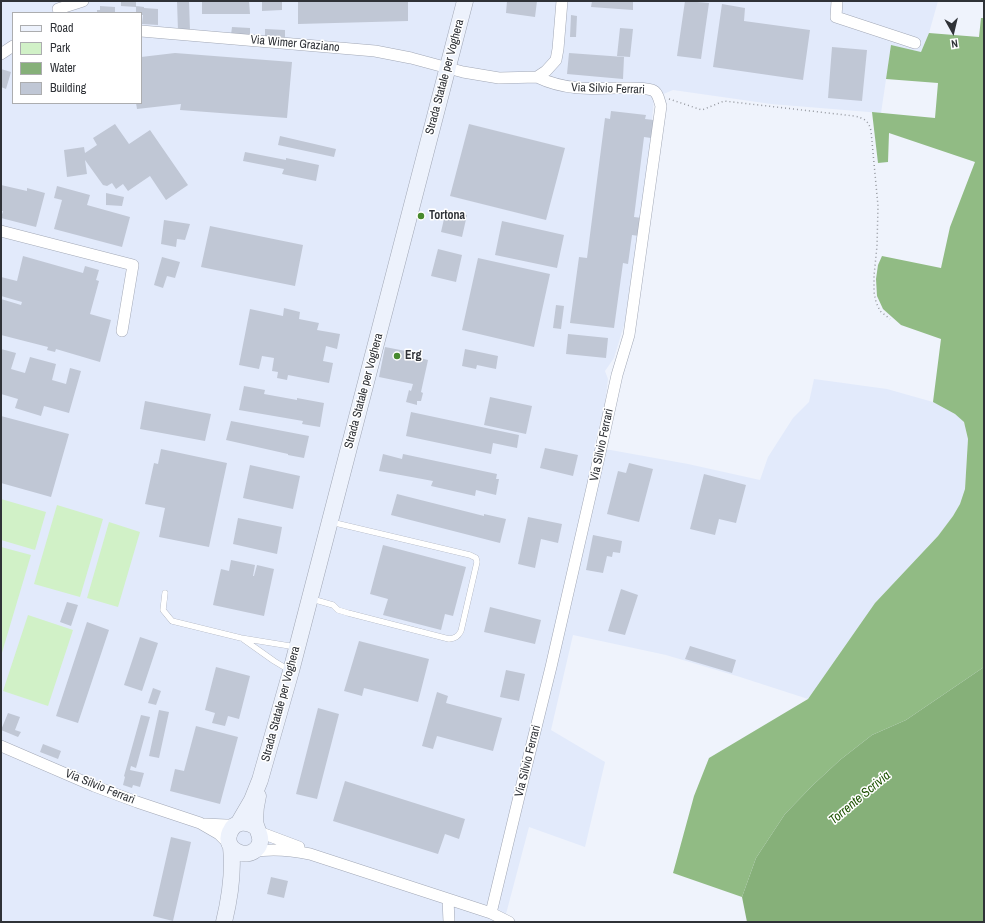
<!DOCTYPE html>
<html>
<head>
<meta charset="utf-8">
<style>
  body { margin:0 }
  #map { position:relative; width:985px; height:923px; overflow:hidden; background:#eff3fc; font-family:"Archivo Narrow",sans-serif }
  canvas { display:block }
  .frame { position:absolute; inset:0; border:2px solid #2f3237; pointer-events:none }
  .legend { position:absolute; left:12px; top:12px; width:130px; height:92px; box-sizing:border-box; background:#fff; border:1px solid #acadaf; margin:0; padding:5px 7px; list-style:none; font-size:12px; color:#2f3237 }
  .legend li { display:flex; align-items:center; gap:8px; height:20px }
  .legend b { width:20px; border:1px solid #acadaf }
  .north { position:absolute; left:933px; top:12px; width:40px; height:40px; -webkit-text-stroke:3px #fff; paint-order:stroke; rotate:172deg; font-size:11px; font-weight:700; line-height:16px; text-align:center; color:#2f3237 }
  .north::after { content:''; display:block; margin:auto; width:14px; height:18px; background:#2f3237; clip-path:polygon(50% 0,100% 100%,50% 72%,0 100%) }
</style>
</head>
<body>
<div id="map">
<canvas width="985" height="923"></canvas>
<div class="frame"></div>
<ul class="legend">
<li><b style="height:5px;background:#edf2fc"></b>Road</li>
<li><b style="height:11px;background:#d1f1c7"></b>Park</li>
<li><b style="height:11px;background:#86b079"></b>Water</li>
<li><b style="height:11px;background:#c0c7d5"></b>Building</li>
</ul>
<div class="north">N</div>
</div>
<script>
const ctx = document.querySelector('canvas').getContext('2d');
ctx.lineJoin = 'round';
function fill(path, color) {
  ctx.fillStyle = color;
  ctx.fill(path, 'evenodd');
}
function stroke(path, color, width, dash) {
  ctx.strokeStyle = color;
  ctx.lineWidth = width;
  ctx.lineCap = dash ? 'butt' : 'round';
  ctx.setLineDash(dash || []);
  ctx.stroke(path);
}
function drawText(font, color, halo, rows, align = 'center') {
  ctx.font = font + ' "Archivo Narrow",sans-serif';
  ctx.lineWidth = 3;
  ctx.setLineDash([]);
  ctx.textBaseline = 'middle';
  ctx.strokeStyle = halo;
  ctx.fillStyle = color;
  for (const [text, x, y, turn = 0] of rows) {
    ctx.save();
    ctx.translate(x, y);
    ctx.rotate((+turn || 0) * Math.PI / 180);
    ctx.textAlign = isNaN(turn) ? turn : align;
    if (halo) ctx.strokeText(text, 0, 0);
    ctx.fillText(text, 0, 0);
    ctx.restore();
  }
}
fill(new Path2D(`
  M1,1H938L929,33L921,52L891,46L881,113L771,104L673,90L654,98L652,120H654L625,322L614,358L605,371L608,379L605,404L594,447L688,464L760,480L768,457L793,418L809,402L814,379L887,389L933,402L955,414L964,422L968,439L965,489L960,504L953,516L938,536L875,603L808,699L740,677L666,655L573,635L551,730L605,762L585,847L529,827L506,914L517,922H1ZM13,13H141V103H13Z`), '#e2eafb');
fill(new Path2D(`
  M1,499L46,512L35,550L1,540Z
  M57,505L103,519L80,597L34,584Z
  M109,522L140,532L118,607L87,598Z
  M1,547L31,555L1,656Z
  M28,615L73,630L48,706L3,691Z`), '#d1f1c7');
fill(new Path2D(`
  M981,18H984V667L906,720L872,735L840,760L813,785L785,814L756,858L742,897L673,873L694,796L709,758L808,699L875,603L938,536L953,516L960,504L965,489L968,439L964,422L955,414L933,402L941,339L901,325L883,309L877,296L876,279L878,265L882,256L941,268L950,227L975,162L889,133L888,162L878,163L872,112L935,118L938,83L886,79L891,45L921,52L929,33L979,37Z`), '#91bb84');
fill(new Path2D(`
  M984,667V922H747L742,897L756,858L785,814L813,785L840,760L872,735L906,720Z`), '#86b079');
fill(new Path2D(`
  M121,1H136V7L121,6Z
  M177,1H189L190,31H178Z
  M202,1H249L250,14H202Z
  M262,1H282V10L262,11Z
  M298,1H408V21L298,24Z
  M507,1H537L535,17L506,13Z
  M592,1H633V10L591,7Z
  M685,1L709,3L701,59L677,56Z
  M722,4L745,8L744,21L810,30L803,80L713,67Z
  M100,6L115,7V13H97V10H100Z
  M136,6L144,7V8L158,9V25L142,24L143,15H141V13H136Z
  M571,15L577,16L576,37H570Z
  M232,27L250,28V36L231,35Z
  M620,28L633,29L630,57L617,56Z
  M265,29L285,30V38L265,37Z
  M832,47L867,50L862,101L828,98Z
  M175,53L292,62L287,118L180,110L181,104L137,109L136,103H141V57Z
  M569,53L624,57L623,79L567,74Z
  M1,69L11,72L6,89L1,87Z
  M611,111L646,115L645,119L654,120L651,138L644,137L634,217L642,218L639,236L632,235L628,264L623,263L614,328L570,323L579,257L587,258L605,118L610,119Z
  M115,124L129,144L150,130L188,185L166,200L150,176L128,191L123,184L116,189L112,183L107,186L103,185L85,160L87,174L67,177L64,150L84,147L85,153L97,145L93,138Z
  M469,124L565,148L546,220L450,196Z
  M280,136L336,149L334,157L278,145Z
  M245,152L286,160V158L319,165L316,181L282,174L284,169L243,161Z
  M1,185L27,191V188L45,193L36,227L1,218L3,211H1Z
  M57,186L90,195L87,205L130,217L122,247L54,229L62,200L54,198Z
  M106,193L124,197L122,206L106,205Z
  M446,210L467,215L462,237L441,232Z
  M164,220L190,224L185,240L177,239L176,247L161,244Z
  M502,221L564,235L557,268L495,255Z
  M210,226L303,245L295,286L201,267Z
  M438,249L462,255L456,282L431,276Z
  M23,256L83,273L85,266L99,270L96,280L99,281L90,314L111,320L100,362L56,349L55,352L47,350L48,347L1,335V299L21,305L22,302L1,296V277L17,281Z
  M162,257L180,262L175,278L167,276L163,288L154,285Z
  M478,258L550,274L534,347L462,330Z
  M556,305L564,306L561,329L553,328Z
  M284,308L300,312L299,319L319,323L317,330L340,334L337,349L326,346L323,361L333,363L329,383L288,375L287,380L277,378L278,372L272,371L274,358L262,356L259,369L239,365L250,309L283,316Z
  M568,334L608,338L606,358L566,354Z
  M385,347L421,354L420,358L428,360L421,392L423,393L421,401H417V405L406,402L409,390L411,391L413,384L379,377Z
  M1,349L16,353L11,369L25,373L30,357L56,364L52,380L66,384L70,368L81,371L69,413L44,406L41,416L15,408L18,399L1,394Z
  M465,349L498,356L496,369L477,365L476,369L462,366Z
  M244,386L265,390L264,394L297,400V398L324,403L320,427L302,424L303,421L239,410Z
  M490,397L532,406L526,434L484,425Z
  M145,401L211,414L205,441L140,429Z
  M411,412L519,435L517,448L493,443L491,454L406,436Z
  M1,416L69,434L51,497L1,483Z
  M231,421L309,436L304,458L288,455V454L226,440Z
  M545,448L578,455L573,476L540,468Z
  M161,449L227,463L209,547L159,537L165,508L145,504L154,463L158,464Z
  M383,454L402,459L403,454L497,474L496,479H499L496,495L476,490L475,496L431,486L433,481L379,471Z
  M629,463L653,469L639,522L607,514L618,471L626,473Z
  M250,465L300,476L293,509L243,498Z
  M704,474L746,485L736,523L719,519L715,535L690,529Z
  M397,494L484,516V514L506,519L500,543L391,515Z
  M528,517L562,524L558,543L541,539L535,568L518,564Z
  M238,518L282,527L277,554L233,544Z
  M593,535L622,541L620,553L613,552L612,557L607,556L603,573L586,570Z
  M383,545L466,567L453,616L445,614L441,630L383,615L388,599L370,594Z
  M231,560L255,565L253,576H254L257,565L274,569L264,616L213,605L221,569L229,571Z
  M621,589L638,595L625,635L608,631Z
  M67,602L78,605L71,626L60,622Z
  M490,607L541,620L535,644L484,632Z
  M87,622L109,630L78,723L56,716Z
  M140,637L158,643L142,691L124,685Z
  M359,641L429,659L418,702L364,688L362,696L344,691Z
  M690,646L736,660L732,673L685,659Z
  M216,667L250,676L239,719L228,716L225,726L212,723L215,713L205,710Z
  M506,670L525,674L519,701L500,697Z
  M153,688L161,691L156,705L148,703Z
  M437,692L448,696L446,703L502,718L493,751L437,736L433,749L422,746Z
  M318,708L339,714L317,799L296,794Z
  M159,710L169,712L159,758L149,756Z
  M8,713L20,717L15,730L21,732L18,737L1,730Z
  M141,715L150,717L136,768L131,766L130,770L144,773L140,787L133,785L132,788L123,785L125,777L124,776Z
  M196,726L238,737L220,804L170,791L175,769L184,771Z
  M43,744L61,751L58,759L40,752Z
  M345,781L465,819L459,839L445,834L438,854L333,821Z
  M171,837L191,842L173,921L153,916Z
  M271,877L288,881L284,898L267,894Z`), '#c0c7d5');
const lane = new Path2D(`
  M165,593L163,610L172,621L241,638L296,647
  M312,599L333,605L338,610L348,613L449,639C455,638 458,637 461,631L477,562L476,558L470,555L331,522
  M243,639L274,661L289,670`);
const street = new Path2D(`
  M837,1L836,17L915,43
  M58,9L83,1
  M141,31L375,51L411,58L463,72L499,78L537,77L546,71L556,60L558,49L562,1
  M1,54L13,46
  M1,231L133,265L122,331
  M1,746L94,786L137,802L200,823L219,834L230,845
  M205,824L226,825H236
  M259,832L299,847
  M252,852C272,848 290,850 310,854L491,913L509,922
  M448,899L449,922
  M491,913L523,780L551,667L600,453L617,375L629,335L661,106C659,100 658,92 652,90C642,87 629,88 618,88C589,89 564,90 537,77`);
const secondary = new Path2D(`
  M238,824L252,800L260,780L291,671L465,1
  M256,827C248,821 235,820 230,832C222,849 247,862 258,847C264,838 256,830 255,821C255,812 256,804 258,796
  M224,922C230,897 234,873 231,847`);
stroke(lane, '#a2a8b6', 6);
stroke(street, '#a2a8b6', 12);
stroke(secondary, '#a2a8b6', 17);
stroke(new Path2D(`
  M669,99L702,110L724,101L854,116C864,118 869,121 871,131L878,206L877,246L874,276V292L876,302L880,311L890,319`), '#95989f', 1.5, [1, 3]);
stroke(lane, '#fff', 5.5);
stroke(street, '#fff', 11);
stroke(secondary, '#edf2fc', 16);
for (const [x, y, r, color] of [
  [421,216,4,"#47892d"],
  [397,356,4,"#47892d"]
]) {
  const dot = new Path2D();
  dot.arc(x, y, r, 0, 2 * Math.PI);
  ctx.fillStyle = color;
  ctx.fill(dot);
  stroke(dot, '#fff', 1.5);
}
drawText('12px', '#2f3237', '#fff', [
  ["Via Wimer Graziano",295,44,5],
  ["Strada Statale per Voghera",445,77,-75],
  ["Via Silvio Ferrari",608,89,2],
  ["Strada Statale per Voghera",364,391,-75],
  ["Via Silvio Ferrari",602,445,-78],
  ["Strada Statale per Voghera",281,704,-75],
  ["Via Silvio Ferrari",528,761,-76],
  ["Via Silvio Ferrari",100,787,22]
]);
drawText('bold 12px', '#2f3237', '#fff', [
  ["Tortona",429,216],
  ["Erg",405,356]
], 'left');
drawText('italic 13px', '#1c5100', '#fff', [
  ["Torrente Scrivia",860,798,-40]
]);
</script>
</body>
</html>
